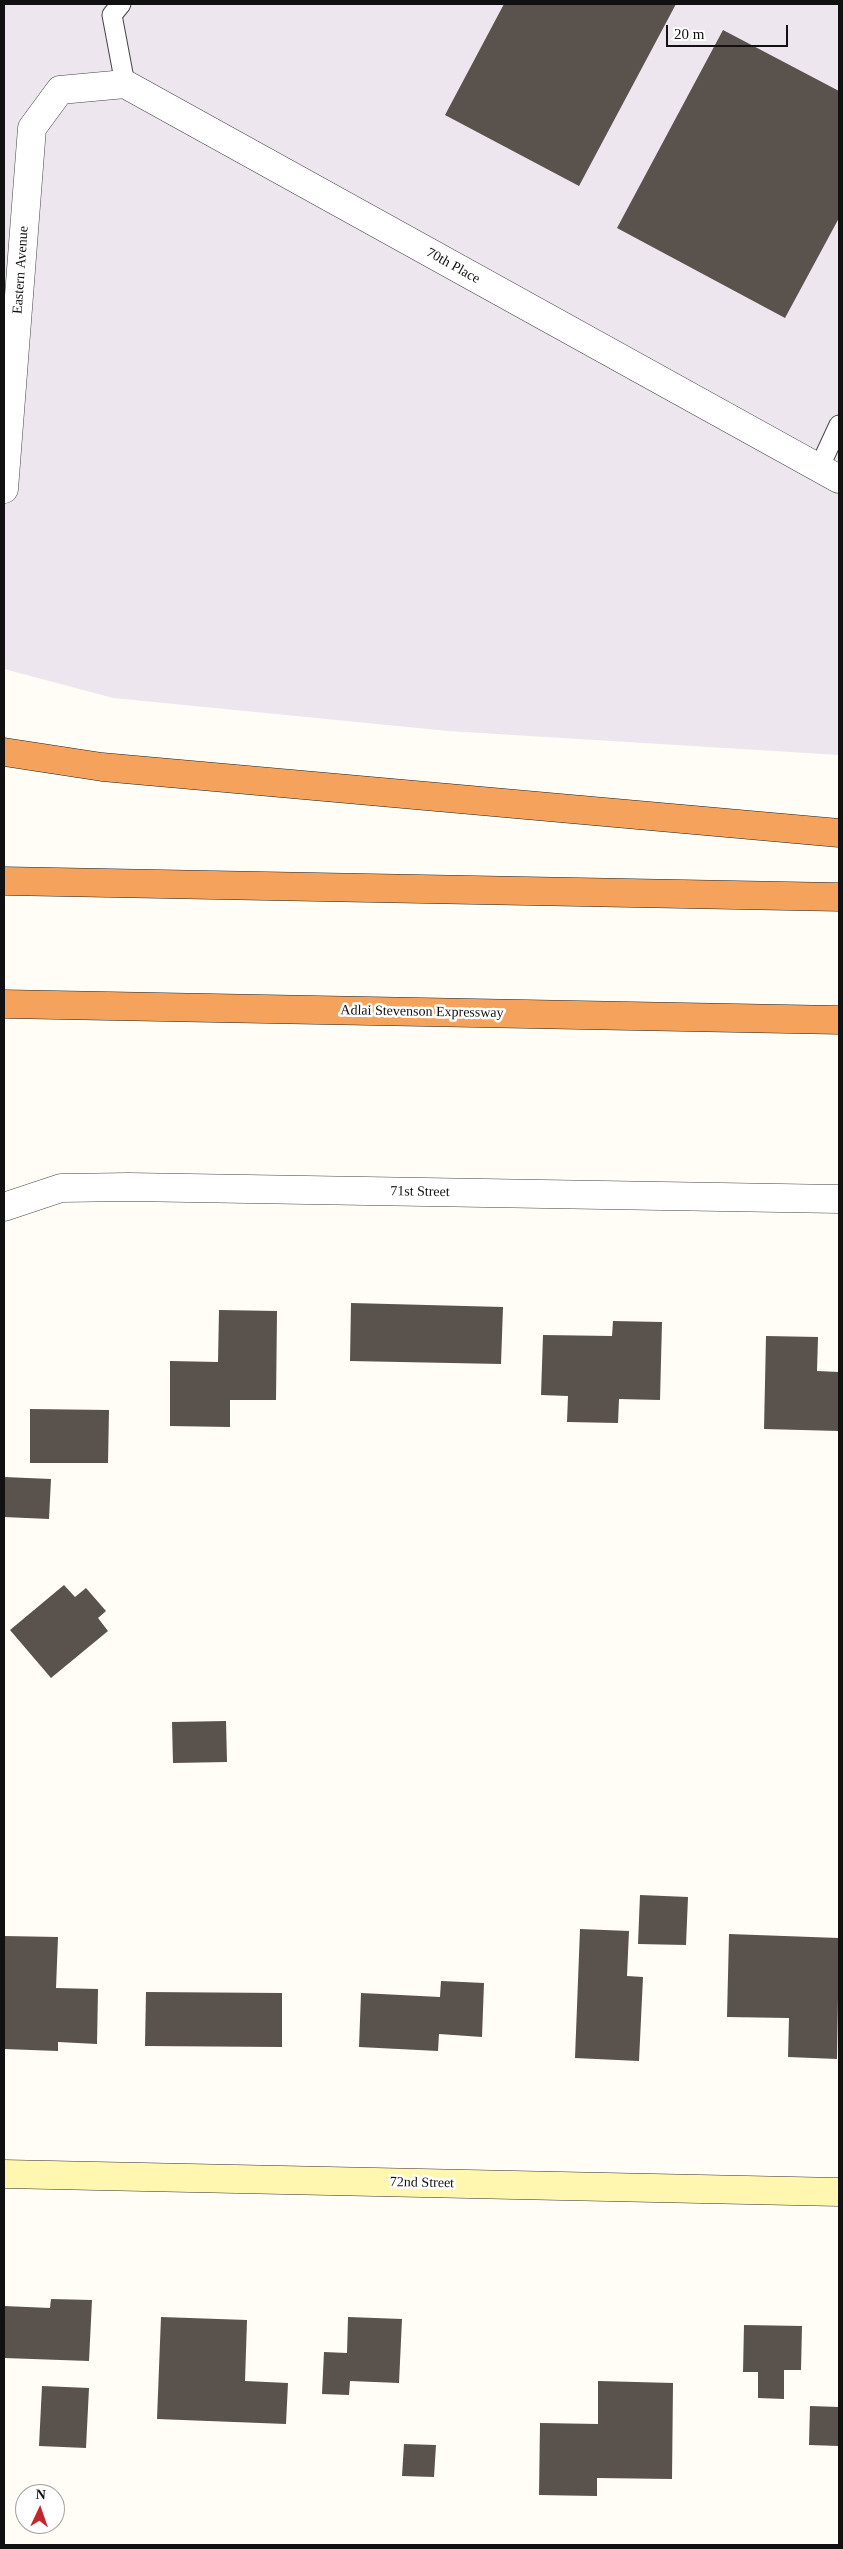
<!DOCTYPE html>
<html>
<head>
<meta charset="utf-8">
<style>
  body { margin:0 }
  #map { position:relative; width:843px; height:2549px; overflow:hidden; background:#fffdf5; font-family:"Times New Roman",serif }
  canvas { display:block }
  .frame { position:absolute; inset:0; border:5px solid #111; pointer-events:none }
  .north { position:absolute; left:15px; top:2484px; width:50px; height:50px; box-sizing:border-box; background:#fff; border:1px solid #a0a0a0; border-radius:50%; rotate:3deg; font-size:14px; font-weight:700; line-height:20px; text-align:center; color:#111 }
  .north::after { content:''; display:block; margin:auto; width:18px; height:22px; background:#c4262e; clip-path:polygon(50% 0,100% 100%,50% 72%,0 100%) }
  .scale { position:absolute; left:666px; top:25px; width:122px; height:22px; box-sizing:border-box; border:2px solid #111; border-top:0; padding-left:6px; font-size:15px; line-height:18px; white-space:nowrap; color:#111; -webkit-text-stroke:4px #fff; paint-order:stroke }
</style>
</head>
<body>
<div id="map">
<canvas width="843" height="2549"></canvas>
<div class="frame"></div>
<div class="north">N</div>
<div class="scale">20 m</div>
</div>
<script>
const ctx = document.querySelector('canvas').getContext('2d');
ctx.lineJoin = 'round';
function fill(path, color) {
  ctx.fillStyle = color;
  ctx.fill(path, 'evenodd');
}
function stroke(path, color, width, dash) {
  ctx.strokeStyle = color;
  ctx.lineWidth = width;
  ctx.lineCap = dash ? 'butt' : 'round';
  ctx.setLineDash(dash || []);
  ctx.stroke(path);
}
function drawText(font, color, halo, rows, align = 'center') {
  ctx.font = font + ' "Times New Roman",serif';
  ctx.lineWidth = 5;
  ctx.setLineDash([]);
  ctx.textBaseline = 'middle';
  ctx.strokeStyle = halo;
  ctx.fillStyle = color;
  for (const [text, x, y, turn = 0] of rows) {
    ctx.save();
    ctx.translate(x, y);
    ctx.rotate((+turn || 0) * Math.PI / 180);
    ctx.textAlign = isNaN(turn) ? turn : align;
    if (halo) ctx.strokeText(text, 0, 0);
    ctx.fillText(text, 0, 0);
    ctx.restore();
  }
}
fill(new Path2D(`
  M4,4H839V755L448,731L113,698L4,669Z`), '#eee6ef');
fill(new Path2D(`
  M504,4H676L579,186L445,115Z
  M723,30L839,91V218L785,318L617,228Z
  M351,1303L503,1307L501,1364L350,1361Z
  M219,1310L277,1311L276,1400H230V1427L170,1426V1361L218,1362Z
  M613,1321L662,1322L660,1400L619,1399L618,1423L567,1422L568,1396L541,1395L543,1335L612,1336Z
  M766,1336L818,1337L817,1371L839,1372V1431L764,1429Z
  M30,1409L109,1410L108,1463H30Z
  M4,1477L51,1479L49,1519L4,1517Z
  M64,1585L75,1597L86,1588L106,1611L98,1618L108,1631L51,1678L10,1630Z
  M226,1721L227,1762L173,1763L172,1722Z
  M640,1895L688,1897L686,1945L638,1944Z
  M580,1929L629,1931L627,1976L643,1977L639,2061L575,2058Z
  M729,1934L839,1938L837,2059L788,2057L789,2018L727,2017Z
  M4,1936L58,1937L56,1988L98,1989L97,2044L58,2042V2051L4,2049Z
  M441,1981L484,1983L482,2037L439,2034L438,2051L359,2047L361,1993L440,1997Z
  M146,1992L282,1993V2047L145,2046Z
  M51,2299L92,2300L89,2361L4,2358V2306L50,2308Z
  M161,2317L247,2320L245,2381L288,2383L286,2424L157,2419Z
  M348,2317L402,2319L399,2383L350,2381L349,2395L322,2394L324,2352L347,2353Z
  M744,2325L802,2326L801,2370H784V2399L758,2398V2372H743Z
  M598,2381L673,2383L672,2479L597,2478V2496L539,2495L540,2423L598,2424Z
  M42,2386L89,2388L86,2448L39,2446Z
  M810,2406L839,2407V2446L809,2445Z
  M404,2444L436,2445L434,2477L402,2476Z`), '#5a524d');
const lane = new Path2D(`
  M121,4L112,15L125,84
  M819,468L839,425`);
const street = new Path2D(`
  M4,489L32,128L60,90L125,84L839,479
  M4,1207L61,1188L129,1187L839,1199`);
const secondary = new Path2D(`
  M4,2174L839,2192`);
const highway = new Path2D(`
  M4,752L102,767L839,833
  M4,881L839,897
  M4,1004L839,1020`);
stroke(lane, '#444', 21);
stroke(street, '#444', 29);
stroke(secondary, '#333', 29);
stroke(highway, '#222', 29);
stroke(lane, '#fff', 19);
stroke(street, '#fff', 28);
stroke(secondary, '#fff6b0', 28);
stroke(highway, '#f5a25d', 28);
drawText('14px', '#111', '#fff', [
  ["70th Place",453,266,29],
  ["Eastern Avenue",21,270,-86],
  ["Adlai Stevenson Expressway",422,1012,1],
  ["71st Street",420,1192,1],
  ["72nd Street",422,2183,1]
]);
</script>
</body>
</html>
